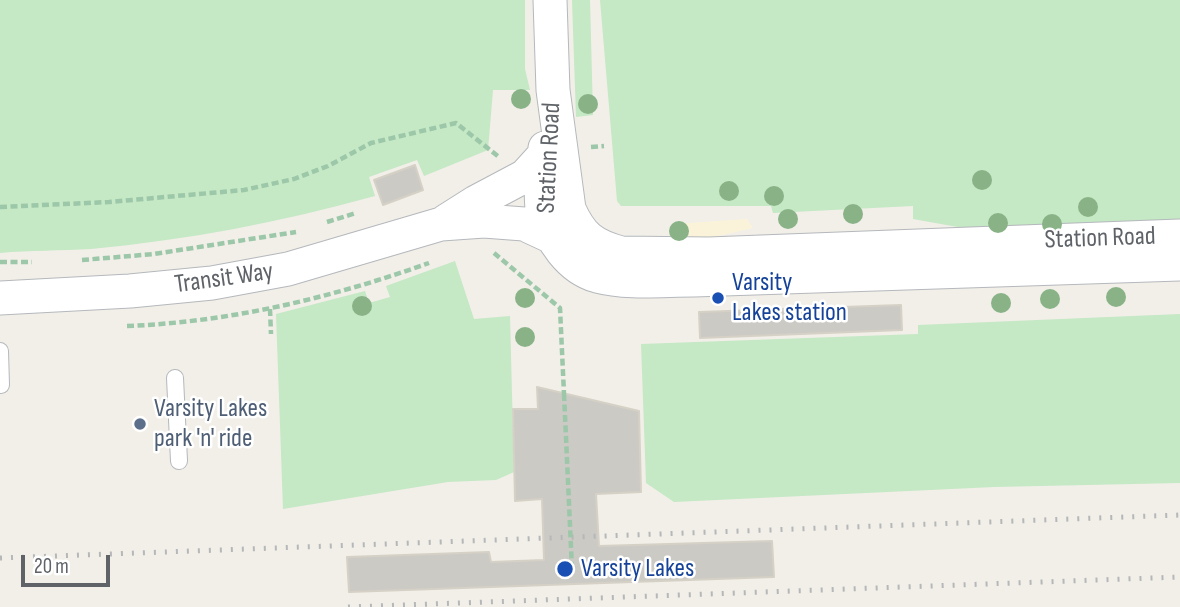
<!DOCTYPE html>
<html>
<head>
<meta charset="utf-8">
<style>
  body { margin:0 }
  #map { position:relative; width:1180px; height:607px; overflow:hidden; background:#f1efe8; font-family:"Sofia Sans Condensed",sans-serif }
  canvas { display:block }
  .scale { position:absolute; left:21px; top:555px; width:89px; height:32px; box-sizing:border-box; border:4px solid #5f6368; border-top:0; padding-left:9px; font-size:21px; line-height:24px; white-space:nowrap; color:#5f6368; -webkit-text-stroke:5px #fff; paint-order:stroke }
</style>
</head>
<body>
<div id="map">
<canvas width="1180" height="607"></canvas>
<div class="scale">20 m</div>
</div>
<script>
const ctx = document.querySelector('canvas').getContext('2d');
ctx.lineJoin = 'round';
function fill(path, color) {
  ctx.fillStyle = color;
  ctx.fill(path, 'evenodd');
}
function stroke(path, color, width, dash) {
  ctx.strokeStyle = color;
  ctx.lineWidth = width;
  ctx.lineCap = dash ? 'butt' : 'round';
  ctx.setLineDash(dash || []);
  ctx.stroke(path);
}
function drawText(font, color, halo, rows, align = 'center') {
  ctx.font = font + ' "Sofia Sans Condensed",sans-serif';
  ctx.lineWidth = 5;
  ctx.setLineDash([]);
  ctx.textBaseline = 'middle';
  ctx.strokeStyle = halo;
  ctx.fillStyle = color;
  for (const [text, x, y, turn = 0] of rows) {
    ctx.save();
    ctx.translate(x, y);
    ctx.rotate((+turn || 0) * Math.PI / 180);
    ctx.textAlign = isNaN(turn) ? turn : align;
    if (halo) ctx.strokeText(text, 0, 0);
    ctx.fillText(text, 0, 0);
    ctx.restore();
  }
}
fill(new Path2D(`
  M0,0H525V69L530,90H493L488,150L424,176L417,160L369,177L375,196C282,222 187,240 91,249C61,251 30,250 0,253Z
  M572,0H590L593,115L576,117Z
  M600,0H1180V225L980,231L913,219V206L773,213L771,206H621L617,201Z
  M455,261L474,319L510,316L514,472L496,480L448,482L283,509L276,314L365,291L369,303L390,297L386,286Z
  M1180,314V483L994,487L674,502L646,483L641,344L918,334V325Z`), '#c5e8c5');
fill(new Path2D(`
  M747,219L753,228L701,240H674V224Z`), '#fbf3d9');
const building = new Path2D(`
  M415,165L423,190L383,205L374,180Z
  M901,305L902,330L700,338L699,312Z
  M537,387L639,411L641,492L596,494L599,546L772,541L774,577L349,592L347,557L489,552L491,562L544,560L542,499L515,501L513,409H538Z`);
fill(building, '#cccac5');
stroke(building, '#d6d1c6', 2);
const service = new Path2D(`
  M0,351L1,385
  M175,378L179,461`);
const minor = new Path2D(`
  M550,0L553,90L569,209C581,236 592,245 621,253L709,254L1180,236
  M545,148C543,165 539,197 543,213C550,239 569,268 597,276C628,284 662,280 694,280L1180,264
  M446,221L476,202L525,176L545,154
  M0,298L130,291L212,283L288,269L441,224L484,221L524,224L552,237`);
stroke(service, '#b5b8bc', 18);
stroke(minor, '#b5b8bc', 35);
stroke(new Path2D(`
  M591,147L604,146
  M0,207L109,202L244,190L294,179L328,166L371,143L456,123L499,157
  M327,222L356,213
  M494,253L560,308L564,394
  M82,260L154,254L296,232
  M0,262H32
  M270,309L271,334
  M127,326C230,322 331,298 429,263`), '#9cc7a9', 4.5, [7, 3.5]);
stroke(service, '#fff', 16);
stroke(minor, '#fff', 33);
stroke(new Path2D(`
  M0,558L1180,515
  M348,607L1180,577`), '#b6b7b8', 5, [2, 9]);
stroke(new Path2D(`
  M564,394L572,569`), '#9cc7a9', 4.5, [7, 3.5]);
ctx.fillStyle = '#89b387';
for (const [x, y] of [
  [521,99],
  [588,104],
  [982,180],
  [729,191],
  [774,196],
  [1088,207],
  [853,214],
  [788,219],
  [998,223],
  [1052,224],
  [679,231],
  [1116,297],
  [525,298],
  [1050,299],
  [1001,303],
  [362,306],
  [525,337]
]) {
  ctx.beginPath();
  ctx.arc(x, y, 10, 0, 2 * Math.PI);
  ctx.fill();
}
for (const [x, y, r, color] of [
  [718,298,7,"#1a4fb4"],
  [140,424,7,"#5c6f8a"],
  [565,569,9,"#1a4fb4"]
]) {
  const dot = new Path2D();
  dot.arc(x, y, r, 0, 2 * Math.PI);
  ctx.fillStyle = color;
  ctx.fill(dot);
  stroke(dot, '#fff', 2.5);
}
drawText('26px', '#5f6368', '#fff', [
  ["Station Road",550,158,-87],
  ["Station Road",1100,239,-2],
  ["Transit Way",224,279,-8]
]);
drawText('26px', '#164399', '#fff', [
  ["Varsity",732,283],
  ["Lakes station",732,313],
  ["Varsity Lakes",581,569]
], 'left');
drawText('26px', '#4e5e75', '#fff', [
  ["Varsity Lakes",154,409],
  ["park 'n' ride",154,439]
], 'left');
</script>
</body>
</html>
